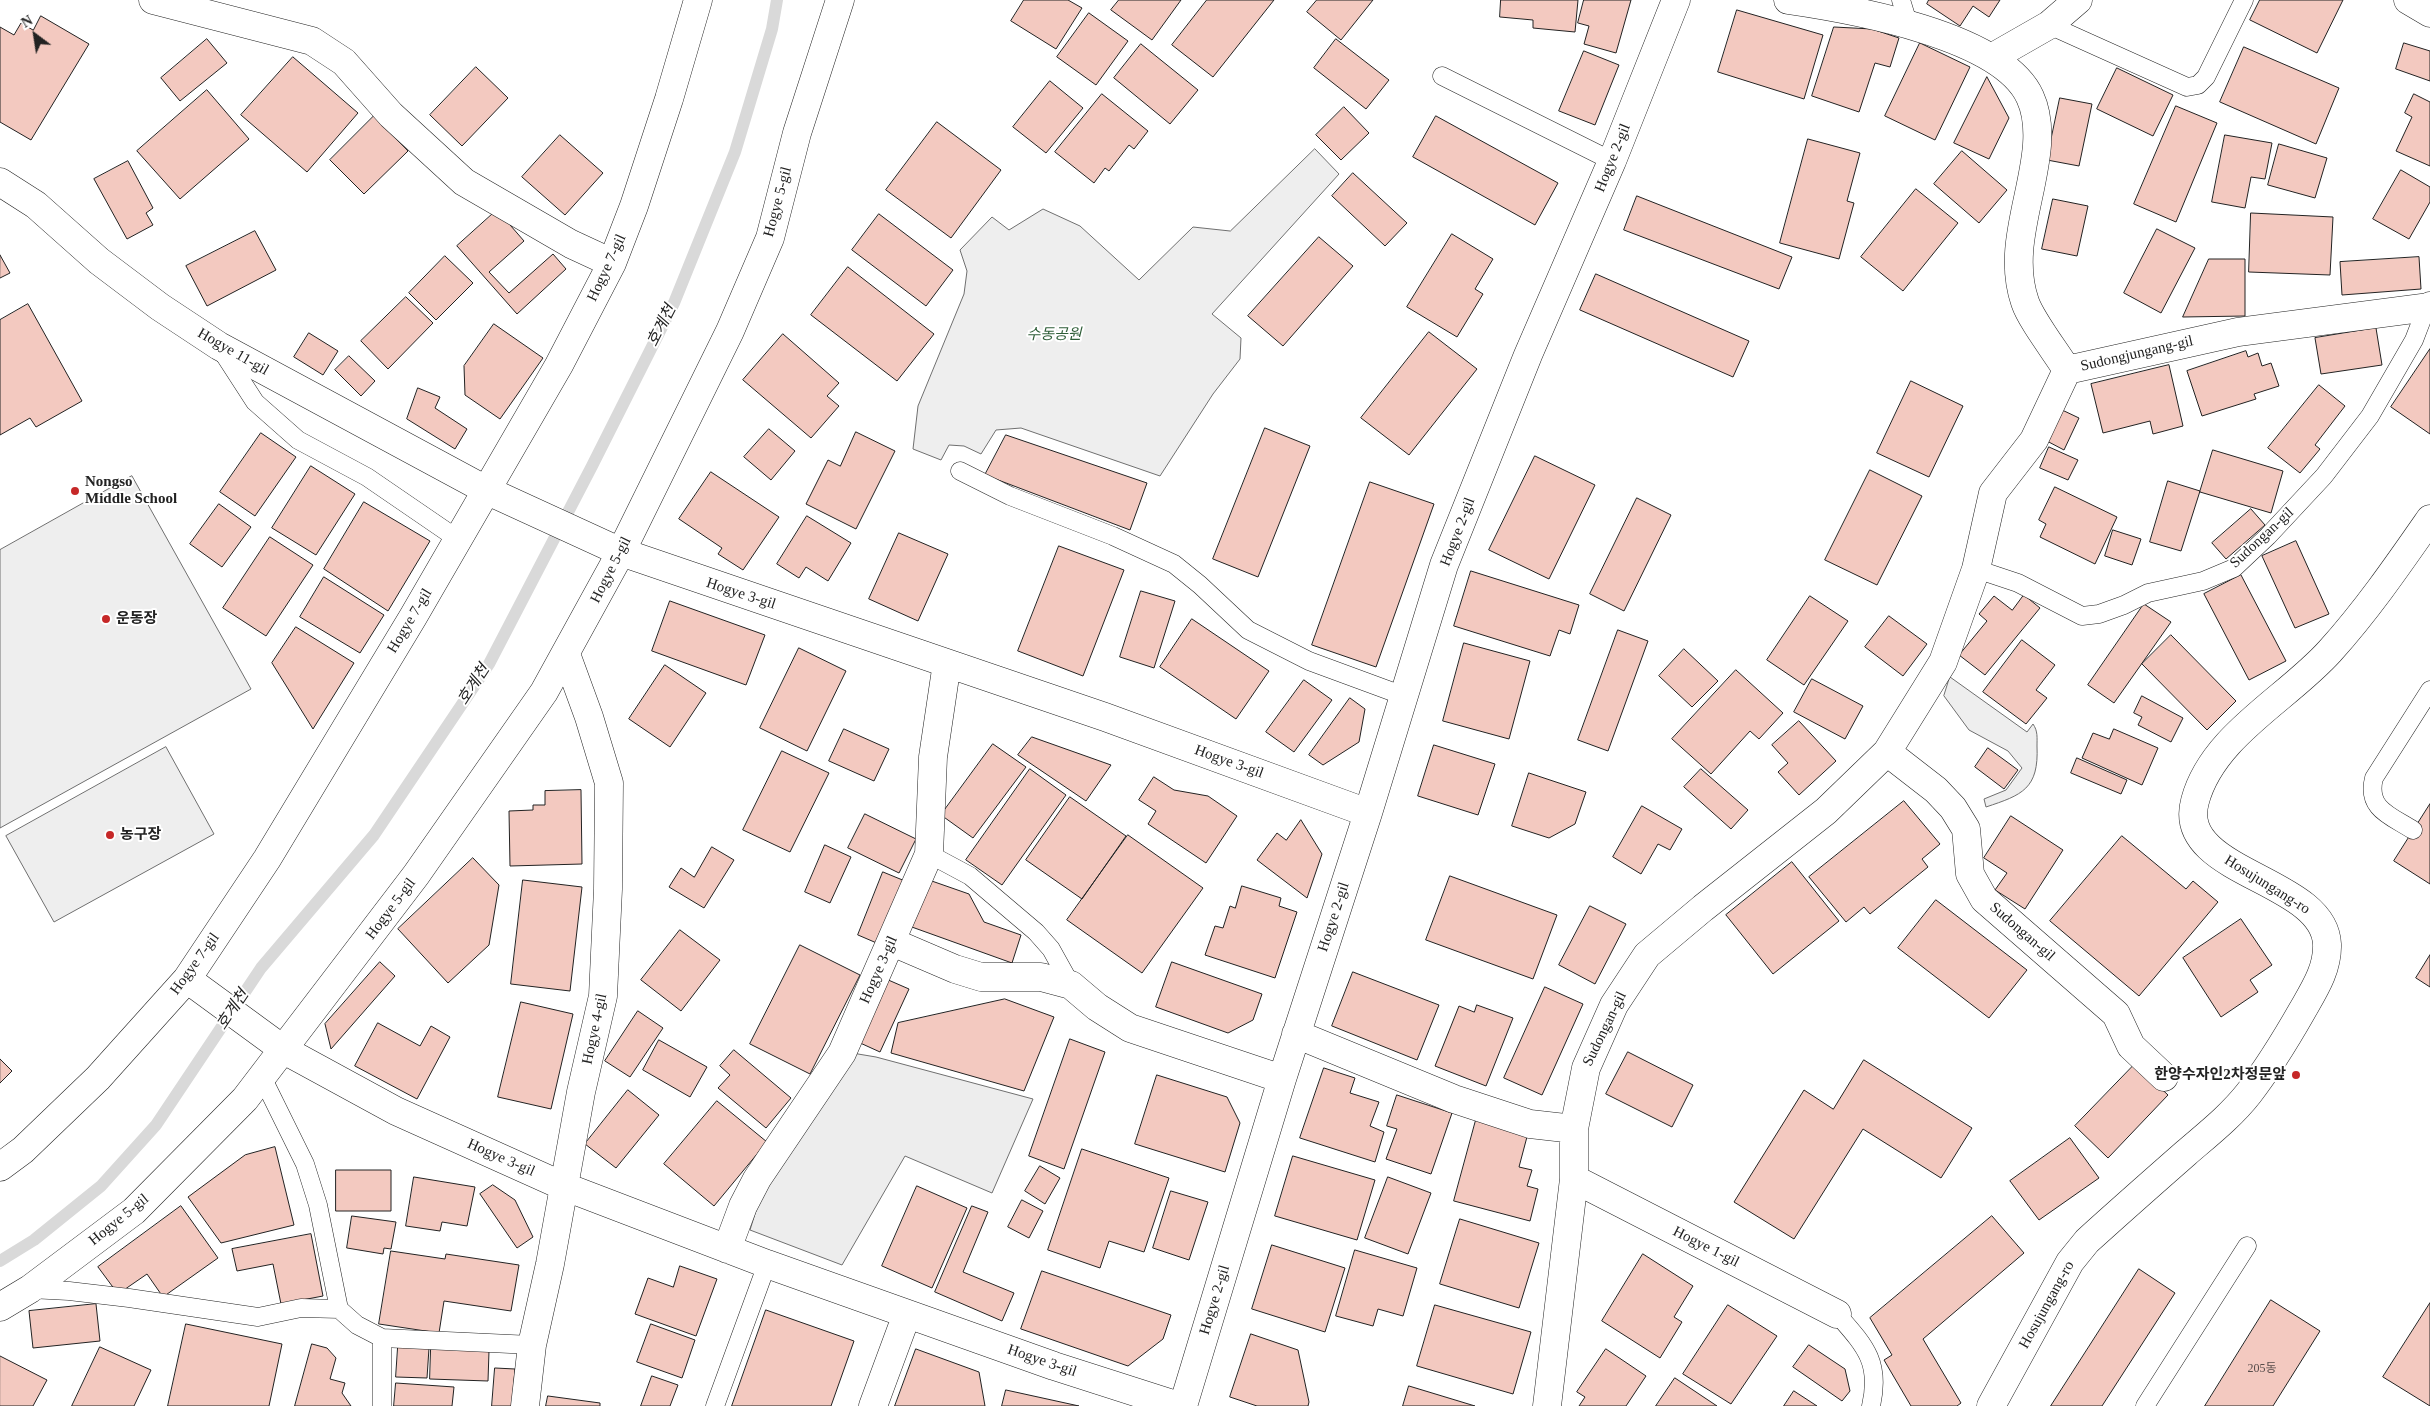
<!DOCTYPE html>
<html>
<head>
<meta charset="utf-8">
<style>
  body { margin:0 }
  #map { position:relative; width:2430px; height:1406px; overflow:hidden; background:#fff; font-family:"Times New Roman",serif }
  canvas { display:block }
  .north { position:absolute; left:10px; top:10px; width:50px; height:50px; -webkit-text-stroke:4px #fff; paint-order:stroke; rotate:329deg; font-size:14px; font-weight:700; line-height:20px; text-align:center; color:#222 }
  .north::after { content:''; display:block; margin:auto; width:18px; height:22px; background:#222; clip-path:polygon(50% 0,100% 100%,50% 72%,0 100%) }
</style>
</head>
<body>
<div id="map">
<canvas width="2430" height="1406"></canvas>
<div class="north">N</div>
</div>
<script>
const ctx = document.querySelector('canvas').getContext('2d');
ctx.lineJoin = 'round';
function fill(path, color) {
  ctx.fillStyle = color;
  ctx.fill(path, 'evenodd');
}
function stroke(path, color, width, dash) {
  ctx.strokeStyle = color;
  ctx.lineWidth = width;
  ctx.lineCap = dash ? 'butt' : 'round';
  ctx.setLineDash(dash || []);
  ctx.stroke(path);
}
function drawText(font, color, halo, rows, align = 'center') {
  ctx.font = font + ' "Times New Roman","Noto Sans KR",serif';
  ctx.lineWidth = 4;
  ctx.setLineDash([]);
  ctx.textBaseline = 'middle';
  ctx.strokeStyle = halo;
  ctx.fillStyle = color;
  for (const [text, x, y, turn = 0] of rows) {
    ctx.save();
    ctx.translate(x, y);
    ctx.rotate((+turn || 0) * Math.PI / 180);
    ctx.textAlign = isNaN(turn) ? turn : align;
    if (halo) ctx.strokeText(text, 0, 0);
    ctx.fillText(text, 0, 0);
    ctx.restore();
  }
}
const green = new Path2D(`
  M1315,149L1339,174L1212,314L1241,338L1240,359L1213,394L1160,476L1021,428L996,430L981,454L964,446L949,445L941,460L913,449L918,406L964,294L967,271L960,250L992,217L1009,230L1043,209L1080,226L1139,280L1193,227L1230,231Z
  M132,476L251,689L0,828V550Z
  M1950,677L2027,732L2033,724C2038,731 2037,738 2037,746C2039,789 2022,795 1986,807L1984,799L2006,790L2022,768L2008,751L1969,730L1944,696Z
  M166,747L214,834L54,922L6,836Z`);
fill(green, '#eee');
stroke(green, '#6f6f6f', 1);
const parking = new Path2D(`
  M852,1053L876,1057L1033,1099L992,1193L905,1156L842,1265L750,1230L768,1172Z`);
fill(parking, '#ededed');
stroke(parking, '#6f6f6f', 1);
stroke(new Path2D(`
  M0,1261L34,1240L101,1186L156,1125L261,968L374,835L489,664L592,466L674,303L735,152L772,29L777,0`), '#d9d9d9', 12);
const building = new Path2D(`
  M1024,0H1068L1082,8L1056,49L1011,21Z
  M1119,0H1181L1152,40L1111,10Z
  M1207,0H1274L1213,77L1172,45Z
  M1317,0H1373L1341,40L1307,12Z
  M1501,0H1578L1575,32L1533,28V20L1500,17Z
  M1584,0H1631L1616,53L1584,44L1589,26L1578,23Z
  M1929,0H2000L1989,17L1973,6L1960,26L1927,4Z
  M2260,0H2343L2317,53L2250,20Z
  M1737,10L1823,35L1804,99L1718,72Z
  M1089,13L1128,41L1096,85L1057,57Z
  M41,16L89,44L31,140L0,122V27L14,35L21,23L33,30Z
  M1834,27L1872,29L1899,38L1890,67L1875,63L1859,112L1812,96Z
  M207,39L227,63L180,101L161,78Z
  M1336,39L1389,80L1366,109L1314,68Z
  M1920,43L1970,67L1935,140L1885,116Z
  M2404,43L2430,51V81L2396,69Z
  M1141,44L1198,90L1170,124L1114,78Z
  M2244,47L2339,88L2316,144L2220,102Z
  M1584,51L1619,65L1595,125L1559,111Z
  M293,57L358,113L307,172L241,115Z
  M476,67L508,98L462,146L430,115Z
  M2117,68L2173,95L2153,136L2097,109Z
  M1987,77L2009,118L1989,159L1954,143Z
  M1050,81L1083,108L1046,153L1013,127Z
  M207,90L249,139L180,199L137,151Z
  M1102,94L1148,131L1134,149L1129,145L1109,171L1105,168L1094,183L1055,152Z
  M2414,94L2430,102V166L2396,151L2412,117L2405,113Z
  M2060,98L2092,104L2079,166L2047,160Z
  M2176,106L2217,123L2176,222L2134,204Z
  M1344,107L1369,133L1341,160L1316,135Z
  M374,116L408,151L364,194L330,160Z
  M1436,116L1558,183L1535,225L1413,157Z
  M937,122L1001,170L951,238L886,190Z
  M560,135L603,173L565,215L522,177Z
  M2225,135L2272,143L2265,179L2251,177L2245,208L2212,202Z
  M1808,139L1860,153L1847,201L1854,203L1839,259L1780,243Z
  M2279,144L2327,158L2315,198L2268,185Z
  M1962,151L2007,190L1979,223L1934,184Z
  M128,161L153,208L146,213L153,225L127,239L94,179Z
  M2401,170L2430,187V202L2409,239L2373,219Z
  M1353,173L1407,223L1385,246L1332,196Z
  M1916,189L1958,223L1903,291L1861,257Z
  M1637,196L1792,257L1779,289L1624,230Z
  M2053,199L2088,206L2077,256L2042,249Z
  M497,210L524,241L489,272L509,293L553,254L566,269L517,314L457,246Z
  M2251,213L2333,217L2330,275L2249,272Z
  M879,214L953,270L926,306L852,250Z
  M2157,229L2195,248L2161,313L2124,293Z
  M255,231L276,270L207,306L186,266Z
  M1452,234L1493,259L1475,289L1483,294L1457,337L1407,307Z
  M1319,237L1353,266L1283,346L1248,316Z
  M0,255L10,273L0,278Z
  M445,256L473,283L436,320L409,293Z
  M2419,257L2421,289L2342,295L2340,262Z
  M2209,259H2245V316L2183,317Z
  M848,267L934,334L897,381L811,315Z
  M1596,274L1749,341L1733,377L1580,310Z
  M406,297L433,323L388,369L361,341Z
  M28,304L82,401L36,427L30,418L0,435V320Z
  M494,324L543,358L500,419L465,395L464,366Z
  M2376,328L2382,365L2321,374L2315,338Z
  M1429,332L1477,369L1409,455L1361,418Z
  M309,333L338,351L323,375L294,357Z
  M783,334L839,383L827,396L839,406L811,438L743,380Z
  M2430,349V434L2391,407Z
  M2246,351L2248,357L2258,353L2262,366L2271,363L2279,386L2254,394L2256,399L2202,416L2187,371Z
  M349,356L375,381L361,396L335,370Z
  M2169,365L2183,426L2153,434L2150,421L2103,433L2091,384Z
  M1911,381L1963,406L1929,477L1877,453Z
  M2319,385L2345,406L2315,445L2320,449L2300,473L2268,448Z
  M418,388L440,397L435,408L467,429L455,449L407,419Z
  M2060,409L2079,418L2064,450L2045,440Z
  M1265,428L1310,446L1258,577L1213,559Z
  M769,429L795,451L771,480L744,457Z
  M856,432L895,451L856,529L806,504L828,460L840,466Z
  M261,433L296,457L255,516L220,492Z
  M1006,435L1147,483L1130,530L985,475Z
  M2049,447L2078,460L2068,480L2040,468Z
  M2213,450L2283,471L2271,513L2200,492Z
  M1535,456L1595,485L1549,579L1489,550Z
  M311,466L355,494L316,555L272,528Z
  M1870,470L1922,496L1877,585L1825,560Z
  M711,472L779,517L743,570L718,554L722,548L679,519Z
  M2168,481L2200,491L2181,551L2150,542Z
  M1370,482L1434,504L1376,667L1312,645Z
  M2055,487L2117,517L2095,564L2040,537L2046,524L2039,520Z
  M1637,498L1671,515L1624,611L1590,594Z
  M364,502L430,541L388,611L324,569Z
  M219,504L251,527L222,567L190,544Z
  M2251,509L2265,525L2226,559L2212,543Z
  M807,516L851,543L828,581L806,567L799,578L777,564Z
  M2113,530L2141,539L2132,565L2105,556Z
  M899,533L948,554L918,621L869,599Z
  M270,537L313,565L266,636L223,608Z
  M2296,541L2329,614L2295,628L2262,556Z
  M1059,546L1124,570L1083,676L1018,651Z
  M1471,571L1579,605L1570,634L1559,630L1550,656L1454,626Z
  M2241,575L2286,661L2249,680L2204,594Z
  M324,577L384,615L360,653L300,617Z
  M1141,591L1175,601L1154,668L1120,657Z
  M2024,595L2040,608L1985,675L1959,655L1987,621L1979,614L1994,596L2012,610Z
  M1810,596L1848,621L1804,685L1767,660Z
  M670,601L765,635L746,685L652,651Z
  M2144,604L2171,622L2114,703L2088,685Z
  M1889,616L1927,644L1903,676L1865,647Z
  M1192,619L1269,671L1236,719L1160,667Z
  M296,627L354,663L313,729L272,663Z
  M1618,630L1648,641L1608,751L1578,740Z
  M2171,635L2236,701L2207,730L2142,664Z
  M2022,640L2055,665L2036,690L2047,698L2026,724L1983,692Z
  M1464,643L1530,661L1509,739L1443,721Z
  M799,648L846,671L807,751L760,728Z
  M1684,649L1718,681L1692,707L1659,676Z
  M665,665L706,693L670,747L629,719Z
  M1736,670L1783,713L1759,739L1750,731L1711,774L1672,739Z
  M1812,679L1863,706L1845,739L1794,712Z
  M1304,680L1332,700L1294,752L1266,732Z
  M2142,696L2183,718L2171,742L2138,725L2142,717L2134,713Z
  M1350,698L1365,709L1359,742L1323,765L1309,755Z
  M1799,721L1836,761L1799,795L1778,772L1788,763L1772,745Z
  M844,729L889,749L874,781L829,761Z
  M2114,729L2158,748L2142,785L2082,758L2093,733L2109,739Z
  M1032,737L1111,765L1086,801L1018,755Z
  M993,744L1026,767L973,838L941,815Z
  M1434,745L1495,764L1478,815L1418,796Z
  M1988,748L2018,770L2004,789L1975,767Z
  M782,751L829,773L790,852L743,830Z
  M2077,758L2127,780L2121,794L2071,773Z
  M1030,769L1066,795L1002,885L966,860Z
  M1701,769L1748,810L1731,829L1684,787Z
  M1529,773L1586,792L1575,824L1549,838L1512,826Z
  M1154,777L1174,790L1208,796L1237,816L1206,863L1148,824L1156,811L1139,800Z
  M581,790L582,864L510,866L509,811L533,810V805H545V791Z
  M1070,797L1126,836L1082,899L1026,860Z
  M1904,801L1940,844L1922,859L1928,867L1870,914L1864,907L1846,922L1809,877Z
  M2430,804V884L2394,861Z
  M1642,806L1682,829L1670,850L1658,844L1641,874L1613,857Z
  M865,814L916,839L899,873L848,848Z
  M2011,816L2063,850L2025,909L1995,890L2007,873L1984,858Z
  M1301,820L1322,854L1307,898L1257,860L1277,833L1286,840Z
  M1128,835L1203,888L1142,973L1067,920Z
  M2122,836L2186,889L2193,881L2218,902L2139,996L2050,921Z
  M825,845L851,857L830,903L805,892Z
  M712,847L734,860L704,908L669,887L681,868L694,877Z
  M473,858L499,885L489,945L448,983L398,929Z
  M1792,862L1839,921L1773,974L1726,915Z
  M883,872L905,881L879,944L858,935Z
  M1450,876L1557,915L1533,979L1426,940Z
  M926,879L969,894L984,922L1021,935L1012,963L909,926Z
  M523,880L582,887L570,991L511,984Z
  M1242,886L1281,898L1279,906L1297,912L1275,978L1205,955L1215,926L1223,928L1230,906L1235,908Z
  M1936,900L2027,970L1989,1018L1898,948Z
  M1590,906L1626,924L1595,984L1559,965Z
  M2241,919L2272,965L2250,980L2258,992L2221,1017L2183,958Z
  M680,930L720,960L681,1011L641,980Z
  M800,945L860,975L810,1074L750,1044Z
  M2430,955V987L2416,978Z
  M380,962L395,976L331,1049L325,1024Z
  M1172,962L1262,994L1253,1020L1228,1033L1156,1007Z
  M1353,972L1439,1005L1417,1060L1332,1026Z
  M886,979L909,989L880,1052L858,1042Z
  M1545,987L1583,1004L1542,1095L1504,1078Z
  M1005,999L1054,1017L1024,1091L891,1053L898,1023Z
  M521,1002L573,1014L551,1109L498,1097Z
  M1477,1005L1513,1018L1486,1086L1435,1066L1459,1006L1474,1012Z
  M638,1011L663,1028L630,1077L605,1061Z
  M378,1023L420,1046L431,1026L450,1037L417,1099L355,1066Z
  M1070,1039L1105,1052L1064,1169L1029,1156Z
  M659,1040L707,1067L690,1097L643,1070Z
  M734,1050L791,1098L766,1128L718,1088L730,1075L720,1066Z
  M1628,1052L1693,1085L1672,1127L1606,1094Z
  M0,1059L12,1071L0,1083Z
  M1864,1060L1972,1128L1941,1178L1863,1129L1794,1239L1734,1202L1804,1090L1833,1109Z
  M2135,1064L2168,1095L2108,1158L2075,1126Z
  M1324,1068L1355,1078L1350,1093L1379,1102L1370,1126L1384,1132L1375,1162L1300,1138Z
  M1157,1075L1227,1097L1240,1123L1225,1172L1135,1144Z
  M628,1090L659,1115L616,1168L585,1144Z
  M1397,1095L1452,1113L1431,1174L1386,1159L1397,1129L1387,1126Z
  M717,1101L767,1142L714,1206L664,1164Z
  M1476,1120L1528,1133L1519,1167L1532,1170L1527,1186L1538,1189L1530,1221L1454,1201Z
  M2070,1138L2099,1178L2039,1220L2010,1181Z
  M275,1147L294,1225L221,1243L188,1197L245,1155Z
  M1082,1149L1169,1178L1144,1252L1109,1241L1100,1268L1048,1250Z
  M1293,1156L1375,1180L1357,1240L1275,1216Z
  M1040,1166L1060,1178L1045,1204L1025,1191Z
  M336,1170H391V1211H336Z
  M414,1177L475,1187L467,1226L442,1222L440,1231L406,1226Z
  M1388,1177L1431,1193L1408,1254L1365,1238Z
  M493,1185L515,1200L533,1237L517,1248L480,1194Z
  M917,1186L967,1208L932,1288L882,1266Z
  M1171,1191L1208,1202L1189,1260L1153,1248Z
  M1022,1200L1043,1211L1029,1238L1008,1227Z
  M181,1206L218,1258L163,1297L147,1274L118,1294L98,1267Z
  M972,1206L988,1212L963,1272L1014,1293L1002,1321L935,1292Z
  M352,1216L396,1222L391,1249L384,1248L383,1254L347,1248Z
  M1992,1216L2024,1253L1923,1339L1961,1403L1957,1406H1911L1884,1360L1892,1355L1870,1318Z
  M1460,1219L1539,1243L1519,1308L1440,1284Z
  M311,1234L323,1296L281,1304L273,1264L237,1271L232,1249Z
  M1272,1245L1345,1268L1325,1332L1252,1309Z
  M1355,1250L1417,1268L1403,1316L1378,1309L1373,1326L1336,1316Z
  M391,1251L445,1259L446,1254L519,1265L511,1311L444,1301L439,1333L379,1324Z
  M1643,1254L1693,1286L1674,1317L1682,1322L1660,1358L1602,1321Z
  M680,1266L717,1279L696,1336L635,1314L648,1278L673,1287Z
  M2139,1269L2175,1293L2102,1406H2051Z
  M1042,1271L1171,1315L1163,1339L1128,1366L1021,1329Z
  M2271,1300L2320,1331L2273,1406H2205Z
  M2430,1303V1406L2383,1377Z
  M96,1304L100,1341L33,1348L29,1311Z
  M1435,1305L1531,1332L1513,1394L1417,1366Z
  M1728,1305L1777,1336L1731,1404L1683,1374Z
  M766,1310L854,1341L831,1406H732Z
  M186,1324L282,1344L269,1406H168Z
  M651,1324L695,1340L682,1378L637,1362Z
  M1251,1334L1298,1350L1309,1402L1308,1406H1257L1230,1397Z
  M312,1344L327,1348L336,1358L330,1379L345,1383L342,1393L351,1406H295Z
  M1809,1345L1845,1369L1850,1391L1842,1401L1793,1367Z
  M100,1347L151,1370L134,1406H72Z
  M398,1347L429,1348L427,1378L396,1377Z
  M431,1348L489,1351L488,1381L430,1379Z
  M916,1349L979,1372L985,1406H895Z
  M1606,1349L1646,1376L1626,1406H1579L1585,1397L1577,1392Z
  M0,1356L47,1380L33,1406H0Z
  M495,1368L515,1369L512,1406H492Z
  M652,1376L678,1385L670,1406H641Z
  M1675,1378L1717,1406H1656Z
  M396,1383L454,1387L452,1406H394Z
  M1409,1386L1475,1406H1403Z
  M1006,1390L1079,1406H1002Z
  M1794,1391L1817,1406H1784Z
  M548,1396L600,1403V1406H546Z`);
fill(building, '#f3c9c0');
stroke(building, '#222', 1);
const lane = new Path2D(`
  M1901,0L1908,23
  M2049,25L2187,87L2198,85L2206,77L2244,0
  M1442,76L1612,161
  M222,351L255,402L298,440L367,477L459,540
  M960,471L1010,496L1113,536L1174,564L1200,585L1248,630L1309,661L1404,696
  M1976,569L2018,583L2082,616L2099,614L2124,605L2148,593L2203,581L2234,568L2268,536L2324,476L2370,416L2414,340L2429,301
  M2413,830C2391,816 2366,809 2374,778L2430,690
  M929,854L970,876L1036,932L1051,949L1071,985
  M262,1077L305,1164L318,1205L339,1309L357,1325L382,1338L532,1345
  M30,1289L69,1291L129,1298L258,1317L301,1308L339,1309
  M1837,1314C1865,1346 1881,1362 1871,1406
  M382,1406V1338
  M715,1406L767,1264
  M2145,1406L2247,1246`);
const street = new Path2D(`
  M153,0L312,41L344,62L391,115L464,182L571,244L612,263
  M1788,0C1850,9 2002,35 2030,97C2037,112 2038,130 2037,145C2033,198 2007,250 2025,302C2031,320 2056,352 2067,370L2238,332L2430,307
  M2408,0L2430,13
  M1993,57L2049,25L2078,0
  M0,182L36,205L99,261L160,307L219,346L488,491L621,552L1105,717L1368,813
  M1887,752L1936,790L1953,808L1966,829L1970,874L1984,899L2116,1014L2131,1046L2164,1077
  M892,942L955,969L981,977H1041L1071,985L1097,1007L1130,1028L1282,1079
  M187,979L284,1050L396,1111L563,1186L767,1264L1054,1366L1179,1406
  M1296,1034L1454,1099L1530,1124L1574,1129L1586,1068L1614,1005L1647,955L1703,908L1826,811L1887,752L1943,662L1976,569L1993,493L2034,440L2067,370
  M0,1167L23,1150L98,1078L187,979L267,859L413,617L559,365L612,263L634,206L669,99L698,0
  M1574,1179L1837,1314
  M727,1249L743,1206L757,1179L842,1053L929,854L933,757L947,663
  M0,1307L30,1289L134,1211L245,1099L416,875L544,692L621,552L730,331L770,238L797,133L840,0
  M525,1406L532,1345L550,1264L581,1092L603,996L608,889L609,783L589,717L566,654
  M873,1406L907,1314
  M1183,1406L1282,1079L1368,813L1444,565L1528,355L1612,161L1676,0
  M1547,1406L1574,1179V1129
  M1991,1406L2070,1262L2087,1241C2120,1211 2153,1182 2186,1153C2208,1134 2231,1116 2249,1093C2269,1067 2286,1039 2302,1011C2314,990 2328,969 2327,944C2324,878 2175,874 2195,801C2212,736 2287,699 2330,651C2367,610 2398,565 2430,519`);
stroke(lane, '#222', 19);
stroke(street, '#222', 29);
stroke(lane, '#fff', 18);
stroke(street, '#fff', 28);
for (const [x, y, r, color] of [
  [75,491,5,"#c62828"],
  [106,619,5,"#c62828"],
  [110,835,5,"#c62828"],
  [2296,1075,5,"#c62828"]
]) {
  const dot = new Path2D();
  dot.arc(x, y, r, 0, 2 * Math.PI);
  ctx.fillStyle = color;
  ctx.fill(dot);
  stroke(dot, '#fff', 2);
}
drawText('12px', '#564c4a', null, [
  ["205동",2262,1369]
]);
drawText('15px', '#222', '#fff', [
  ["Hogye 2-gil",1613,158,-68],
  ["Hogye 5-gil",778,202,-75],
  ["Hogye 7-gil",607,268,-65],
  ["Hogye 11-gil",233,352,30],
  ["Sudongjungang-gil",2137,354,-13],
  ["Hogye 2-gil",1458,532,-69],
  ["Sudongan-gil",2262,538,-43],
  ["Hogye 5-gil",611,570,-63],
  ["Hogye 3-gil",741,594,18],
  ["Hogye 7-gil",410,621,-59],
  ["Hogye 3-gil",1229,762,20],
  ["Hosujungang-ro",2267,885,32],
  ["Hogye 5-gil",391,909,-53],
  ["Hogye 2-gil",1334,917,-72],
  ["Sudongan-gil",2022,932,41],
  ["Hogye 7-gil",195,964,-54],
  ["Hogye 3-gil",879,970,-66],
  ["Hogye 4-gil",595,1029,-78],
  ["Sudongan-gil",1605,1029,-64],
  ["Hogye 3-gil",501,1158,24],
  ["Hogye 5-gil",119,1220,-39],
  ["Hogye 1-gil",1706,1247,27],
  ["Hogye 2-gil",1215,1300,-73],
  ["Hosujungang-ro",2047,1305,-61],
  ["Hogye 3-gil",1042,1361,19]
]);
drawText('italic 15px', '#2f5e38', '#fff', [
  ["수동공원",1054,335]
]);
drawText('bold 15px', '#222', '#fff', [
  ["Nongso",85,482],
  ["Middle School",85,499],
  ["운동장",116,619],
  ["농구장",120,835],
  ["한양수자인2차정문앞",2286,1075,"right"]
], 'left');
drawText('italic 16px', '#222', '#fff', [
  ["호계천",662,326,-63],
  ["호계천",474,685,-57],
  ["호계천",233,1010,-56]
]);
</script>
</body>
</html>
